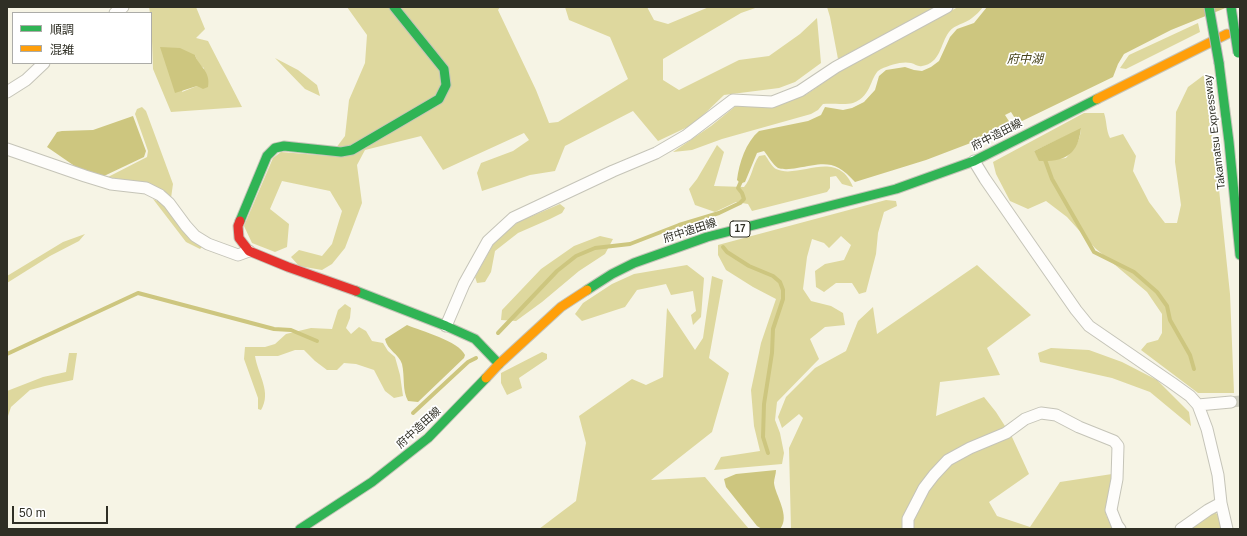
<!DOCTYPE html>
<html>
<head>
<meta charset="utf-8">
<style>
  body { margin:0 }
  #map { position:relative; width:1247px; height:536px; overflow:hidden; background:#f6f4e5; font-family:Arial,"Noto Sans JP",sans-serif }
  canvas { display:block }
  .frame { position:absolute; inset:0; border:8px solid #2f2f25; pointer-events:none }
  .legend { position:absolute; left:12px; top:12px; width:140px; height:52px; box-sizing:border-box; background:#fff; border:1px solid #acaca8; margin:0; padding:5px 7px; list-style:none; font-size:12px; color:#2f2f25 }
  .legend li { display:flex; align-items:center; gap:8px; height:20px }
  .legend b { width:20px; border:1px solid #acaca8 }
  .scale { position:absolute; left:12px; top:506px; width:96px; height:18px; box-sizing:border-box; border:2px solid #2f2f25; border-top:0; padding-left:5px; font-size:12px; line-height:14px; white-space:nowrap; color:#2f2f25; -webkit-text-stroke:3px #fff; paint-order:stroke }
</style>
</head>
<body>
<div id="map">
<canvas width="1247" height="536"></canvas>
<div class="frame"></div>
<ul class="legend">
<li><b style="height:5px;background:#30b455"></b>順調</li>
<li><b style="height:5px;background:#ff9f0a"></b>混雑</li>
</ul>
<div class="scale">50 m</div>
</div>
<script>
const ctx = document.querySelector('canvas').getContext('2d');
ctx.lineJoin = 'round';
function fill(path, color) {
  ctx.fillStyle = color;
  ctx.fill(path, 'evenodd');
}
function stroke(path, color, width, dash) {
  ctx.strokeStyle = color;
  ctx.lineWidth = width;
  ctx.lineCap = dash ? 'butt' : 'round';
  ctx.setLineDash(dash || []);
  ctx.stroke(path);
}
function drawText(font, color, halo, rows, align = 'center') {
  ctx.font = font + ' Arial,"Noto Sans JP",sans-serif';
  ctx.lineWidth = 3.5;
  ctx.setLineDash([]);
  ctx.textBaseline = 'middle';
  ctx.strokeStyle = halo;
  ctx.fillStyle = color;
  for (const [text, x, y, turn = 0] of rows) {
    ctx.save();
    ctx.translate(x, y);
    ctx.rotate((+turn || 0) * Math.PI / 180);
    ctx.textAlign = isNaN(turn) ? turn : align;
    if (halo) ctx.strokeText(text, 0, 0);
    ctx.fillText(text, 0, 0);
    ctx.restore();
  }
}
fill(new Path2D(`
  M149,7H196L205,29L196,38L208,41L242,107L171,112L153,69L151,13H150ZM195,55L199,65L204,68L197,86L182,92Z
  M347,7H500L498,10L536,90L549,123L558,122L628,79L610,37L569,20L565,7H647L654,20L668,24L709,7H758L741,13L663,59V80L679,90L739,60L769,56L800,34L817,18L821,63L795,82L779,88L724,95L694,124L658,141L633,111L565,146L555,171L530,175L482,191L477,173L481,163L513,151L529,140L524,133L443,170L421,136L365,150L357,165L362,203L345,248L332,264L322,270L299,266L291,257L299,250L322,256L332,244L342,211L330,191L282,181L270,209L289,224L287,247L275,252L252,243L244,226L273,158L281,152L330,156L345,136L349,100L365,63L367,35Z
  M827,7H937L838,59L830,17Z
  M958,7H983C980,11 976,15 972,18C965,24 955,24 949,32C940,44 941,63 922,66C918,67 915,64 911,63C902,61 890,65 881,69C870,74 873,96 853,103C846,105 831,103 823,104L818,110L811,114L722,139L692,150L673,152L711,126L737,105L774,107L807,94L843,69Z
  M1198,23L1200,32L1126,69L1120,68L1129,55Z
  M275,58L298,70L317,85L320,96L305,89Z
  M1204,75L1219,189L1230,294L1234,393H1198L1141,350L1147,343L1158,340L1162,333V314L1147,292L1095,248L1067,217L1046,201L1028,209L1010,201L996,174L993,162L1084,113H1104C1107,122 1106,130 1110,138L1123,134L1136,156L1133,171L1149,202L1165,223H1177L1181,205L1175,162L1176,112L1188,87ZM1081,129C1080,142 1074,149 1066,158L1040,161L1034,151Z
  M142,107L146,111L173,184L171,198L158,188L142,183L108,177L147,157L148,151L135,114L137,109Z
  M717,145L724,152L714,186L744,187C752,178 752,166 759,156L765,155C768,159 772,167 776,169C799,180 837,147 853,187L842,184L836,176L830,177V188L827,192L752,211L748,204L736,202L715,212L695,205L689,189L697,179Z
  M153,199L165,204L182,230L202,247L200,249L186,242Z
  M886,200L896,201L897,206L884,212L878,233L876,254L866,292L859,294L852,283H836L824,292L816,287L815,271L825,264L844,260L851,245L841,236L829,248L824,243L812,239L807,257L803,289L811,301L831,306L843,313L845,325L825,327L810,339L819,359L777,402L775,420L780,433L784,453L782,464L714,470L721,457L760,451L754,426L751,390L761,343L776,299L753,287L726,270L718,255V245Z
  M560,204L565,208L562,213L550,219L518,233L495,251L491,272L485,282L477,283L475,277L495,241L518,222Z
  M85,234L79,241L50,256L7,283V276L63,242Z
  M600,236L613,239L605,254L579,271L542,302L516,321L501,320L502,310L541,269L574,246Z
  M687,265L704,278L701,317L693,325L691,315L696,311L693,291L671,295L666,284L637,290L625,307L582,321L575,314L583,303L612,284L634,274Z
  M977,265L1031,315L987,348L1000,375L940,382L936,416L984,397L996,412L1012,437L1029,474L989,502L997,516L1030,527L1060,482L1112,474L1106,515L1114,529H791L789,448L803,418L799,414L782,428L778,417L786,397L815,368L846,351L858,321L873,307L877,334Z
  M712,276L723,280L709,358L729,373L712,432L651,480L705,477L749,529H539L576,501L586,443L579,416L632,379L646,385L663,377L667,308L695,350L703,338Z
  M345,304L351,308L350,318L346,328L351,334L359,327L366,331L372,341L383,343L388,351L395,357L400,375L403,396L394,398L385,391L374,370L356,364L344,363L337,370H327L315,361L304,350H295L278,356H255C258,375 272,392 261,410L258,409V398L244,359L245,347H265L275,344L286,334L311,328L332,329L338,310Z
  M1051,348L1089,350L1122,362L1157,380L1189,412L1191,426L1150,392L1112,378L1040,362L1038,353Z
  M542,352L547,354V359L519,378L522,388L507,395L501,383V373Z
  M69,353H77L73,380L45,386L30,390L11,407L7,419V391L43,377L66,372Z
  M1214,510L1221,520L1222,529H1189Z`), '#ded89e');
fill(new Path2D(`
  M987,7H1228L1171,30L1124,54L1118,64L1113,77L1018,123L1011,112L1005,115L1012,126L968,144L926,160L855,182C835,159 824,163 797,168C791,169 784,170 778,168C773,165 768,156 764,151L757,153L745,182L742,183L739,182L737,180C739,163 746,142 759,131L808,121L821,115L825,107L843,110L852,108L864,102L875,90L879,76L886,70L905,67L914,70L922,71L931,67L939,61L950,37L957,29L974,23Z
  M160,47L180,48L195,55C199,67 211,71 208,87L203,89L197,86L175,93Z
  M133,116L146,151L144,157L104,176L76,167L47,147L57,132L62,131L93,130Z
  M1081,128C1078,155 1065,162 1039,161L1034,151Z
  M407,325C421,331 459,341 465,355L464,358L418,402L408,401C402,390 405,377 402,364C399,354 387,350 385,339Z
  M776,470C776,474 774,479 774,483C775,495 791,516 780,529H762L757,526L726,487L724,479L736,474Z`), '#cdc67f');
stroke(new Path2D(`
  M1044,157L1052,179L1094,252L1134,272L1157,292L1167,306L1170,320L1190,355L1194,369
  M723,247L727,252L749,266L773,276L780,282L783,290V299L773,329L772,353L764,404L763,437L768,453
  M498,333L557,271L576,256L595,248L630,244L679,225L719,213L740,203L744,199L742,193L738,188L742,179
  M7,354L138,293L274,329L291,330L317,341
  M413,413L468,362L476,358`), '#cdc67f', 4);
stroke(new Path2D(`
  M1231,402L1240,401`), '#cecdbf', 11, [11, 5.5]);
const street = new Path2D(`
  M115,13L123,7
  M7,92L26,80L44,63
  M7,149L85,176L111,184L146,188L160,195L169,203L186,226L195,236L208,244L238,255L249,251
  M974,161L985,179L1030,244L1076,310L1089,326L1172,383L1190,396L1198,405L1207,429L1218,475L1221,503L1227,529
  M446,326L464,284L488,241L513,218L613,171L656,153L687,135L733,100L772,102L800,91L836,67L947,7
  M1198,405L1231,402
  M908,529V519L924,488L934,475L948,460L970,448L1006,433L1025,419L1041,413L1056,415L1079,427L1114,441L1118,446L1117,479L1111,510L1117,525L1120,529
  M1181,529L1208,510L1221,503`);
const fast = new Path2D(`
  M1219,63L1229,142L1240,255
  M240,221L267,156L275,148L284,146L341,152L352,150L439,99L446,85L444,69L394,7
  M587,290L612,274L634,263L707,237L896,189L974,161L1097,99
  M356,291L446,326L475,339L499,364
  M300,529L372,482L428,438L486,378`);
const slow = new Path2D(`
  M1097,99L1227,34
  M486,378L499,364L561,307L587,290`);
const jam = new Path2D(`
  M240,221L238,226L239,238L249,251L288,267L356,291`);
stroke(street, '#c5c4b8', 13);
stroke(fast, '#c5c4b8', 11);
stroke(slow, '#c5c4b8', 11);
stroke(jam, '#c5c4b8', 11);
stroke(street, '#fefdfb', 11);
stroke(fast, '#30b455', 9);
stroke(slow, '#ff9f0a', 9);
stroke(jam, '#e5322d', 9);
const fastBridge = new Path2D(`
  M1209,7L1219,63
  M1231,7L1238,53`);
stroke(fastBridge, '#c1b5bc', 11, []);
stroke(fastBridge, '#30b455', 9);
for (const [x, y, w] of [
  [740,229,20]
]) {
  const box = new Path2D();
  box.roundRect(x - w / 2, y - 8, w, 16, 3);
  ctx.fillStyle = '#fff';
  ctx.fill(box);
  stroke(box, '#2f2f25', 1);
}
drawText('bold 10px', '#2f2f25', null, [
  ["17",740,229]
]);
drawText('11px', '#2f2f25', '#fff', [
  ["Takamatsu Expressway",1215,132,-97],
  ["府中造田線",997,135,-27],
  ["府中造田線",690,231,-18],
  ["府中造田線",419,428,-42]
]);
drawText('italic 12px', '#46421a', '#fff', [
  ["府中湖",1025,60]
]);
</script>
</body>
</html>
